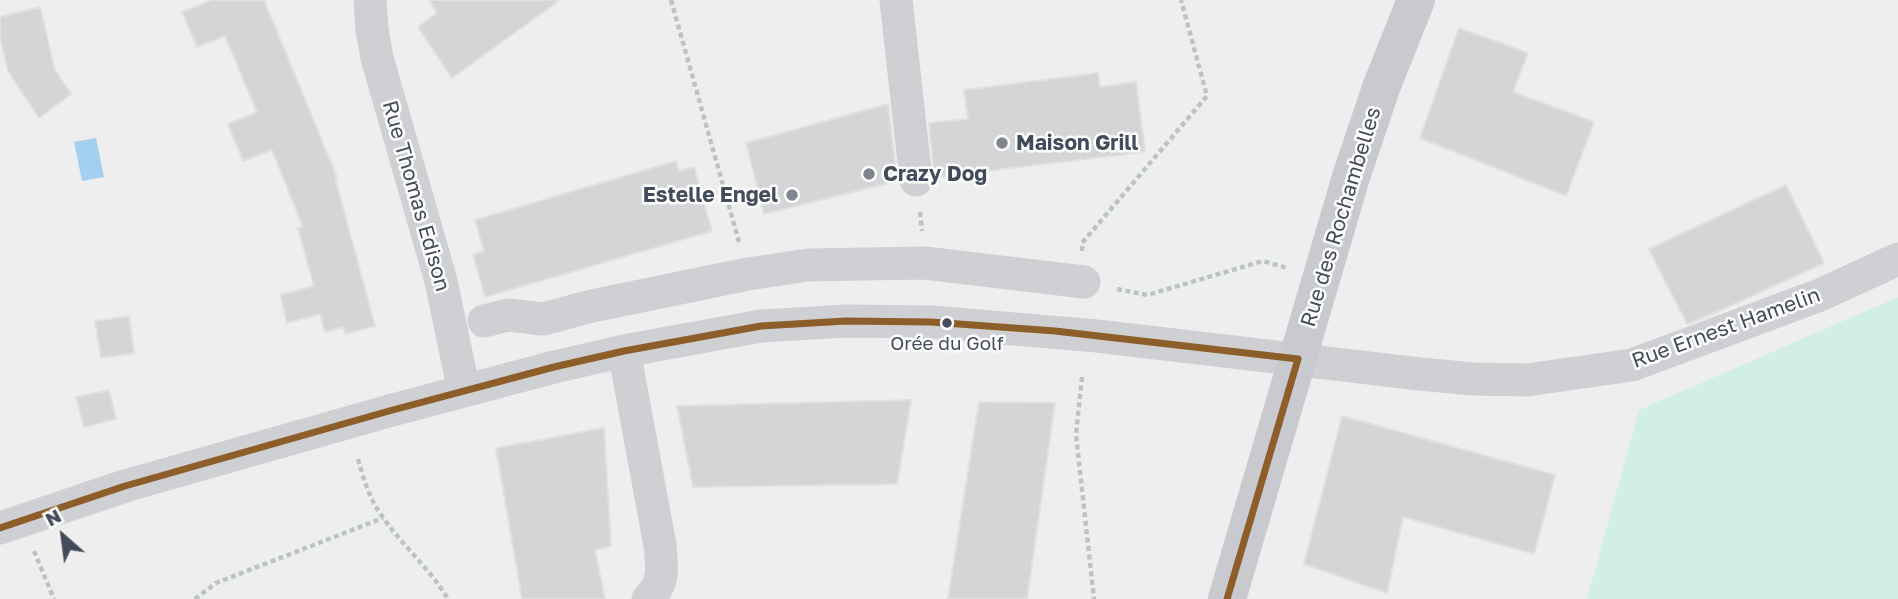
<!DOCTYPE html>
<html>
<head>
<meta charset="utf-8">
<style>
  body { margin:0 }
  #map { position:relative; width:1898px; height:599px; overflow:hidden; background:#efeeee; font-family:"Golos Text",sans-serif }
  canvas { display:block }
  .north { position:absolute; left:28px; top:501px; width:70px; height:70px; -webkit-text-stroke:5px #fff; paint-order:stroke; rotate:332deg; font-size:19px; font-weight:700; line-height:28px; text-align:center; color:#444c5c }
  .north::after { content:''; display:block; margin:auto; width:24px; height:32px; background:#444c5c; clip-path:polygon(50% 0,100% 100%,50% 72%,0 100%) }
</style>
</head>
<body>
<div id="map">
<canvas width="1898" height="599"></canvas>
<div class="north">N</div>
</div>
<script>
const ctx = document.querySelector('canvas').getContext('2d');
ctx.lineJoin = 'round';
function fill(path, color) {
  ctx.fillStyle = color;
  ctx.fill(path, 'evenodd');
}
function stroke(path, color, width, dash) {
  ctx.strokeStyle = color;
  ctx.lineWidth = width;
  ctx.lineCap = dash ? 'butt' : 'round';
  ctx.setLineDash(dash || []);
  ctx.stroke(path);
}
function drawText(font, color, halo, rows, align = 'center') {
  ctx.font = font + ' "Golos Text",sans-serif';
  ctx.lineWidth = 5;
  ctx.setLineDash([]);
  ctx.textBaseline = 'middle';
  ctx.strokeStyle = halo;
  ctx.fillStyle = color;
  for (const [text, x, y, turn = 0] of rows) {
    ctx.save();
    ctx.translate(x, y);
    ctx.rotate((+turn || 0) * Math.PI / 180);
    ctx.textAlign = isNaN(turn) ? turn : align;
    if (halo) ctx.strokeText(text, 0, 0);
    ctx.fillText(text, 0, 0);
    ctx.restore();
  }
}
fill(new Path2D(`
  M1898,297V599H1587L1639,410Z`), '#d1f0e3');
fill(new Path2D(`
  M96,138L104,177L82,181L74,142Z`), '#a3d0f0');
const building = new Path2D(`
  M212,0H264L337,177L335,178L375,326L345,334L343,327L325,332L320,314L287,323L280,295L314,286L298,228L303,227L272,150L243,161L228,124L257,112L225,36L197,47L182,12Z
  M429,0H560L452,78L418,27L437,13Z
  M40,7L55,70L71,94L39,118L8,71L0,39V17Z
  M1459,28L1528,53L1513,92L1594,122L1566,196L1420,138Z
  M1098,73L1100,87L1136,82L1145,152L937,177V171L934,172L929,123L968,119L964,90Z
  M888,104L897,181L764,214L746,143Z
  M676,161L679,171L694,167L712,231L485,297L473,254L484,251L475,220Z
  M1786,185L1824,263L1710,315L1687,324L1649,249Z
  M129,316L134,353L101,358L95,321Z
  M109,390L116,419L84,427L76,397Z
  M911,400L897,484L693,487L677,406Z
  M979,402L1055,403L1027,599H948Z
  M1342,416L1555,475L1534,554L1403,517L1387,593L1304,564Z
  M604,428L611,546L595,550L605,599H522L496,448Z`);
fill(building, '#d4d5d7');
stroke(building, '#e0e0e1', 2);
stroke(new Path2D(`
  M671,0L739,242
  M920,212L922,231
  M1082,251V243L1207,96L1181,0
  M1117,289L1147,295L1263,261L1287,268
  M1082,377L1076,435L1094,599
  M358,459C364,480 370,501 384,519C404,547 430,569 448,599
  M34,551L54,599
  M195,599L216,583L383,518`), '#b9c5c4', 4.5, [5, 3.5]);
stroke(new Path2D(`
  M370,0L372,30L377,58L441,281L464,391
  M896,0L916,180
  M484,321L508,315L543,319L592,306L748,274L808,265L925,263L1084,282
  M624,351L660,545C662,568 665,582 648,599
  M0,528L125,486L389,411L554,367L624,351L761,326L846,321L931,322L1097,336L1420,374L1473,379L1527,380L1632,365L1820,295L1898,259`), '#cfd0d4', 33);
stroke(new Path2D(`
  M1227,599L1351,177L1381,88L1416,0`), '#c8cad0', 38);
stroke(new Path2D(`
  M0,528L125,486L389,411L554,367L624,351L761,326L846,321L931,322L1055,331L1298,359
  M1227,599L1298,359`), '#8d5e2a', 7);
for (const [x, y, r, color] of [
  [1002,143,7,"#80858f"],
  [869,174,7,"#80858f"],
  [792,195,7,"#80858f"],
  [947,323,6,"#444c5c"]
]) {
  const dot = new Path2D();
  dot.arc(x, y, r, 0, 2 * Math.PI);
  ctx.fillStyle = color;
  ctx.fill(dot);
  stroke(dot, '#fff', 2.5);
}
drawText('19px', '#444c5c', '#fff', [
  ["Orée du Golf",947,344]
]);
drawText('bold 21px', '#444c5c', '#fff', [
  ["Maison Grill",1016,143],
  ["Crazy Dog",883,174],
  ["Estelle Engel",778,195,"right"]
], 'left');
drawText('21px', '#444c5c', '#fff', [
  ["Rue Thomas Edison",416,196,74],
  ["Rue des Rochambelles",1341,217,-73],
  ["Rue Ernest Hamelin",1726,328,-20]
]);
</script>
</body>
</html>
